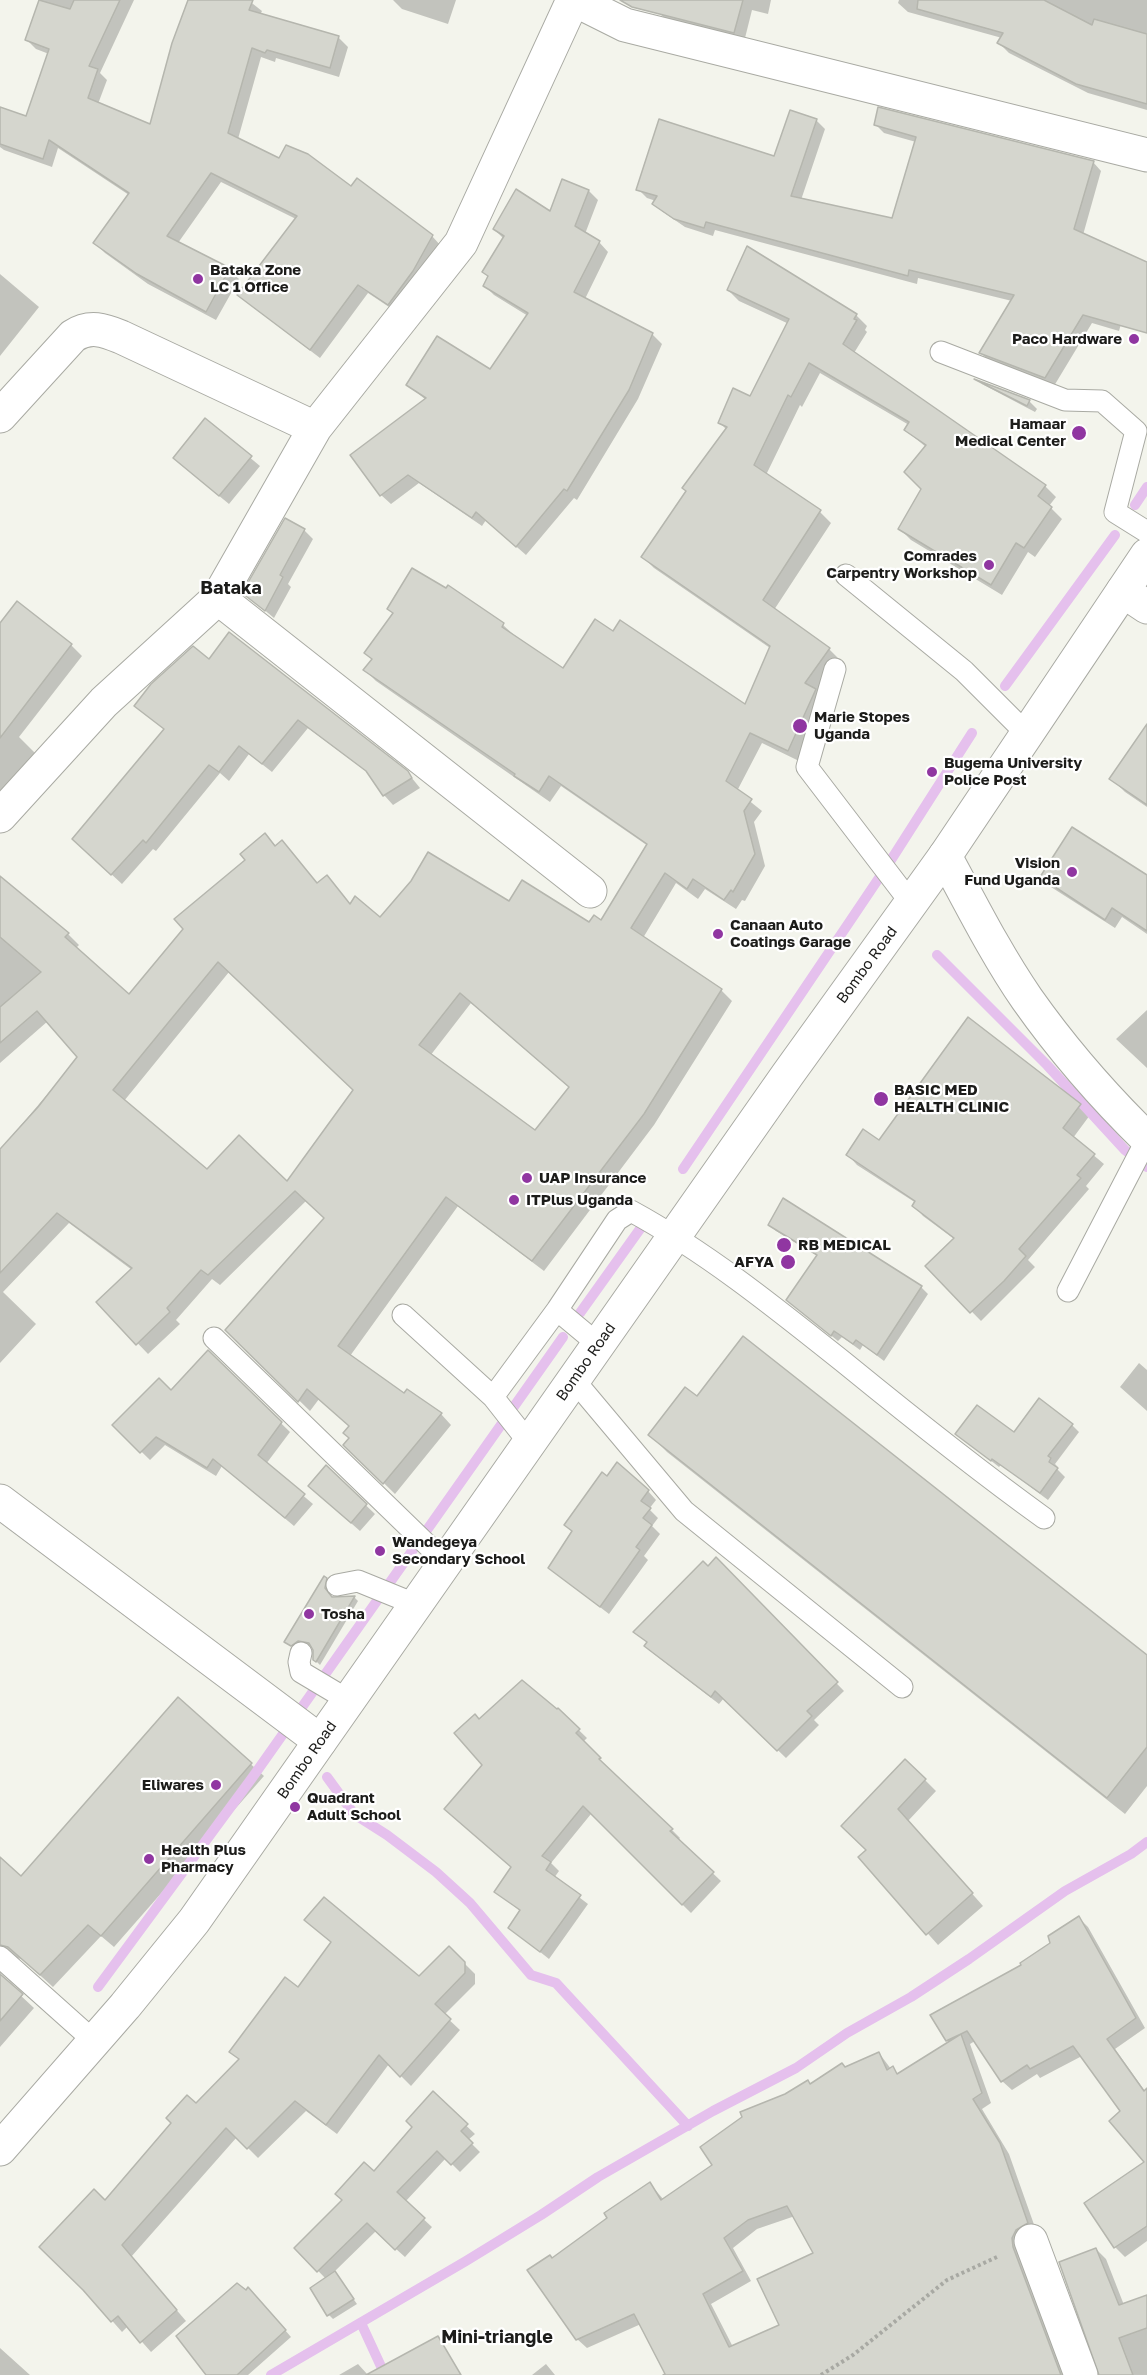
<!DOCTYPE html>
<html>
<head>
<meta charset="utf-8">
<style>
  body { margin:0 }
  canvas { display:block; background:#f3f4ec }
</style>
</head>
<body>
<canvas width="1147" height="2375"></canvas>
<script>
const ctx = document.querySelector('canvas').getContext('2d');
ctx.lineJoin = 'round';
function fill(path, color) {
  ctx.fillStyle = color;
  ctx.fill(path, 'evenodd');
}
function stroke(path, color, width, dash) {
  ctx.strokeStyle = color;
  ctx.lineWidth = width;
  ctx.lineCap = dash ? 'butt' : 'round';
  ctx.setLineDash(dash || []);
  ctx.stroke(path);
}
function drawText(font, color, halo, rows, align = 'center') {
  ctx.font = font + ' "Golos Text",sans-serif';
  ctx.lineWidth = 4.5;
  ctx.setLineDash([]);
  ctx.textBaseline = 'middle';
  ctx.strokeStyle = halo;
  ctx.fillStyle = color;
  for (const [text, x, y, turn = 0] of rows) {
    ctx.save();
    ctx.translate(x, y);
    ctx.rotate((+turn || 0) * Math.PI / 180);
    ctx.textAlign = isNaN(turn) ? turn : align;
    if (halo) ctx.strokeText(text, 0, 0);
    ctx.fillText(text, 0, 0);
    ctx.restore();
  }
}
fill(new Path2D(`
  M41,0H134L100,73L107,80L98,104L151,126L189,0H248L262,11L260,15L338,37L348,47L339,77L276,58L275,62L261,57L238,139L280,160L351,188L432,236L441,246L398,313L368,293L320,358L249,304L296,219L221,182L178,243L230,270L239,279L216,320L148,284L105,253L95,243L129,195L58,148L52,167L4,150L0,147V120L27,118L49,54L36,49L27,40Z
  M393,0H456L448,24L402,9Z
  M657,0H771L768,14L752,10L744,42L670,23L660,14Z
  M899,0H1147V110L1088,93L1009,53L999,43L1002,38L908,12L898,3Z
  M816,120L825,129L801,200L894,220L916,142L884,133L876,125L1093,162L1101,171L1083,235L1138,265L1119,331L1092,323L1054,386L990,362L981,353L1012,301L918,278L917,284L715,230L713,236L685,227L663,212L654,204L656,201L647,198L638,189L775,158Z
  M589,191L598,200L585,234L599,242L608,252L585,299L652,334L662,344L638,399L577,500L574,498L526,555L486,520L482,526L419,483L391,504L381,495L426,400L408,385L490,371L528,316L494,295L485,286L504,239L494,229L551,213Z
  M747,248L856,315L867,326L865,330L867,332L854,353L1045,486L1056,497L1049,506L1062,519L1035,557L1028,552L1002,595L911,540L900,529L923,489L926,447L905,430L909,425L820,373L802,407L800,405L766,475L820,512L831,523L774,610L829,649L840,660L817,692L826,701L799,761L762,743L737,791L762,811L754,822L765,866L745,901L742,900L736,909L705,889L698,899L676,883L643,938L721,990L732,1001L654,1125L544,1271L458,1206L350,1356L405,1395L441,1414L451,1425L395,1494L345,1445L350,1439V1427L319,1399L310,1411L227,1330L326,1218L307,1200L220,1285L212,1279L176,1320L180,1324L148,1354L98,1302L132,1270L69,1223L3,1292L36,1324L0,1363V1150L79,1057L48,1021L0,1063V877L68,934L79,945L76,948L130,996L247,860L265,835L277,847L282,842L318,884L351,905L381,919L510,903L589,924L601,922L648,846L561,786L550,802L376,681L365,670L373,659L394,614L388,609L503,625L514,635L564,671L746,706L770,648L654,568L643,557L727,430L720,423L751,398L789,324L739,301L728,290ZM229,972L355,1090L288,1183L207,1171L124,1101ZM471,1003L570,1088L535,1132L430,1056Z
  M0,274L39,307L0,356Z
  M980,383L1029,401L1037,409L1035,412Z
  M205,420L260,466L229,504L184,467Z
  M286,520L304,530L313,539L288,584L291,587L274,618L244,593Z
  M0,626L71,645L82,656L19,737L39,757L0,799Z
  M209,661L407,772L420,788L393,805L384,795L371,775L308,728L272,772L249,754L229,781L220,773L156,851L153,849L122,884L83,848L165,730L136,705Z
  M1147,731V807L1125,792L1111,778Z
  M1042,877L1147,882V934L1122,917L1115,928L1051,887Z
  M1147,1010V1068L1116,1039Z
  M1080,1105L1090,1115L1073,1138L1104,1164L1086,1186L1089,1189L1028,1260L1035,1267L981,1321L927,1266L954,1239L923,1216L914,1206L916,1203L857,1165L848,1155L879,1142Z
  M769,1224L921,1287L928,1294L884,1361L863,1345L860,1350L842,1337L838,1341L795,1307L818,1256L776,1231Z
  M208,1352L290,1432L266,1464L313,1504L294,1526L222,1466L216,1476L165,1445L150,1460L114,1425L171,1393Z
  M1139,1363L1147,1370V1411L1120,1387Z
  M697,1398L1147,1657V1786L1125,1814L667,1452L650,1435Z
  M1072,1425L1079,1432L1055,1464L1058,1467L1057,1469L1065,1477L1048,1500L1001,1465L999,1467L957,1434H1014Z
  M326,1467L375,1514L360,1531L319,1495Z
  M607,1478L648,1491L656,1500L649,1509L658,1518L652,1526L660,1534L644,1556L648,1560L609,1614L549,1568L573,1533L566,1525Z
  M716,1560L844,1691L814,1720L819,1725L786,1758L724,1698L719,1704L654,1654L646,1646L648,1643L635,1632Z
  M324,1578L330,1583L329,1590L323,1584V1589L332,1598L354,1597L358,1601L320,1665L314,1659L313,1646L302,1644L296,1649L286,1642Z
  M178,1699L264,1776L114,1947L101,1936L53,1987L22,1959L10,1957L0,1967V1859L21,1878Z
  M558,1710L587,1738L583,1742L607,1768L672,1830L680,1838L678,1840L721,1881L691,1913L591,1814L551,1863L559,1871L554,1878L588,1904L549,1959L510,1928L521,1912L496,1891L512,1868L484,1765L480,1721Z
  M925,1780L936,1791L908,1821L983,1906L938,1945L860,1857L868,1850L844,1826Z
  M1079,1918L1088,1927L1145,2028L1115,2049L1147,2094V2241L1125,2257L1115,2247L1086,2204L1145,2163L1111,2121L1122,2112L1082,2056L1040,2078L1037,2074L1012,2090L1002,2081L975,2041L970,2044L991,2103L982,2109L1009,2154L1037,2233L1066,2375H667L641,2324L587,2348L577,2339L553,2259L609,2218L650,2184L664,2200L714,2165L811,2085L879,2053L891,2069L899,2075L950,2043L947,2040L1024,1966L1051,1944ZM795,2216L815,2253L781,2326L733,2347L711,2304L751,2281L733,2248L757,2229Z
  M307,1920L419,1978L449,1948L475,1974V1984L444,2015L460,2030L411,2086L389,2064L337,2134L306,2111L258,2158L237,2137L131,2257L186,2321L151,2352L128,2326L122,2332L86,2291L105,2202L240,2060L231,2052L298,1989L332,1943Z
  M0,1971L2,1978L34,2008L0,2047Z
  M433,2094L475,2134L468,2140L480,2152L460,2172L446,2158L405,2202L432,2227L405,2257L376,2231L334,2272L357,2304L333,2319L329,2315L326,2279L296,2248L374,2173L414,2127Z
  M1096,2249L1106,2259L1124,2305L1147,2297V2375H1101Z
  M246,2292L254,2294L291,2337L248,2375H208Z
  M0,2348L30,2375H0Z
  M358,2364L368,2375H339Z
  M546,2364L555,2375H532Z`), '#0003');
stroke(new Path2D(`
  M1135,505L1147,487
  M1005,686L1115,535
  M891,860L972,733
  M937,955L1047,1065L1125,1150L1147,1167
  M683,1169L879,878
  M580,1313L640,1229
  M327,1777L354,1814L387,1835L436,1872L470,1903L531,1975L556,1983L688,2126
  M98,1987L252,1778L563,1337
  M361,2323L385,2375
  M271,2375L466,2261L541,2215L598,2177L713,2111L796,2068L847,2033L911,1997L969,1959L1065,1891L1131,1854L1147,1842`), '#e5c0ed', 10);
const building = new Path2D(`
  M39,0L70,9L74,0H120L89,66L98,69L88,98L150,124L172,43L188,0H253L249,10L339,36L330,68L267,50L265,53L252,48L228,133L279,158L286,145L308,154L351,186L357,178L433,235L413,271L388,305L358,285L310,350L237,295L297,216L211,173L167,236L230,268L206,312L137,274L93,243L129,193L49,140L43,159L0,144V107L26,116L49,49L25,40Z
  M620,0H743L734,33L632,7Z
  M918,0H1044L1092,25L1094,19L1147,34V104L1076,84L997,43L1003,33L917,9Z
  M878,107L1094,161L1074,229L1147,262V333L1083,315L1045,378L979,353L1014,295L909,270L908,276L706,222L704,228L674,219L652,204L657,196L636,190L659,119L774,156L790,110L817,119L791,196L892,218L916,137L874,125Z
  M562,179L589,190L575,226L600,241L574,292L653,333L629,390L567,491L564,489L516,547L476,512L472,518L408,475L380,496L350,455L426,398L406,385L437,336L490,369L528,313L483,286L488,276L482,272L504,236L493,229L516,189L550,211Z
  M747,246L857,314L854,319L857,320L843,344L1046,485L1038,496L1052,507L1024,548L1016,543L991,585L898,529L921,489L904,472L926,445L904,430L909,422L809,363L791,397L788,395L754,465L821,510L763,600L830,648L805,683L816,689L788,751L750,733L726,781L752,799L744,811L755,854L733,892L731,890L724,900L693,879L687,889L665,873L631,928L722,989L644,1114L532,1261L446,1197L338,1346L404,1393L407,1389L442,1413L383,1484L343,1445L349,1438L343,1433L349,1426L307,1389L298,1402L225,1330L324,1218L295,1191L208,1275L201,1270L167,1308L170,1312L136,1345L96,1302L132,1268L57,1213L0,1273V1149L38,1107L77,1057L37,1011L0,1043V1007L41,972L0,937V876L69,933L65,937L129,994L183,929L174,919L245,860L240,854L265,833L275,846L282,840L317,883L327,875L350,904L355,896L380,917L411,881L428,852L509,901L522,880L589,922L594,915L601,920L647,844L549,776L539,792L514,776L515,774L363,670L372,659L364,653L393,613L387,609L412,568L446,588L448,585L504,623L502,627L563,668L595,619L613,631L620,620L745,704L770,646L641,557L686,491L682,488L727,427L718,423L733,388L750,396L789,319L727,290ZM218,962L353,1090L287,1181L239,1135L207,1169L113,1090ZM460,993L569,1087L535,1130L419,1045Z
  M974,379L1030,400L1027,406Z
  M205,418L252,456L219,496L173,458Z
  M285,518L305,529L280,575L283,577L265,611L242,593Z
  M17,601L72,644L0,738V623Z
  M229,632L408,771L412,778L383,796L366,771L298,720L262,764L239,746L219,772L209,765L146,843L143,840L111,875L72,839L164,729L134,706L151,684L193,646L209,659Z
  M1147,724V805L1109,779Z
  M1072,827L1147,875V931L1112,908L1105,920L1040,877Z
  M968,1017L1081,1104L1063,1128L1095,1154L1077,1175L1081,1178L1019,1249L1026,1256L1004,1281L970,1313L925,1266L954,1238L912,1206L915,1201L846,1155L863,1129L879,1140Z
  M783,1198L922,1286L877,1355L856,1340L853,1344L834,1331L831,1336L786,1300L817,1255L768,1225Z
  M743,1336L1147,1655V1747L1107,1798L648,1435L685,1387L697,1396Z
  M208,1350L282,1422L258,1455L305,1494L285,1518L213,1459L207,1468L156,1437L140,1453L112,1425L159,1378L171,1390Z
  M1039,1398L1073,1424L1048,1456L1051,1458L1049,1462L1058,1468L1040,1493L992,1459L991,1461L955,1434L977,1405L1014,1432Z
  M617,1462L649,1490L641,1501L651,1508L643,1518L652,1525L636,1547L640,1550L600,1607L548,1568L572,1531L564,1525L602,1472L607,1476Z
  M326,1465L367,1504L351,1523L308,1486Z
  M716,1557L838,1682L807,1711L812,1716L777,1751L715,1691L711,1697L644,1646L647,1642L633,1632L703,1561L708,1566Z
  M324,1576L327,1578L325,1588L332,1597L355,1596L316,1662L313,1660V1650L309,1643L298,1641L291,1646L284,1642Z
  M522,1680L557,1709L558,1708L580,1729L576,1733L601,1758L599,1759L673,1829L670,1831L714,1872L682,1905L583,1806L542,1856L551,1862L546,1870L581,1895L540,1952L508,1928L520,1910L494,1892L511,1867L444,1809L482,1765L454,1733L475,1714L479,1719Z
  M178,1697L252,1763L101,1936L88,1925L40,1975L8,1947L0,1945V1857L21,1876Z
  M905,1759L926,1779L898,1809L973,1893L926,1935L858,1857L866,1850L841,1826Z
  M324,1897L419,1976L449,1946L465,1962V1973L435,2004L451,2019L400,2077L379,2055L326,2125L295,2101L247,2149L226,2128L122,2245L177,2310L140,2343L118,2316L111,2322L83,2290L39,2247L94,2189L105,2200L171,2123L166,2118L187,2095L196,2103L239,2059L229,2052L285,1977L298,1987L331,1942L304,1920Z
  M1079,1916L1136,2018L1107,2039L1144,2091L1147,2088V2226L1114,2248L1084,2203L1144,2162L1109,2121L1120,2111L1073,2046L1030,2069L1027,2065L1001,2082L967,2031L961,2034L982,2093L973,2099L1000,2143L1028,2223L1016,2230L1012,2238L1013,2247L1061,2375H663L665,2374L634,2314L576,2340L527,2270L550,2255L552,2258L607,2218L604,2213L650,2182L661,2200L712,2165L700,2147L742,2117L740,2112L785,2094L808,2080L810,2084L842,2063L845,2067L879,2052L887,2070L893,2066L897,2074L961,2034L946,2041L930,2015L1021,1965L1020,1963L1050,1943L1048,1936ZM787,2206L813,2253L757,2279L779,2325L729,2347L703,2294L743,2271L724,2238L748,2220Z
  M0,1974L23,1994L0,2021Z
  M433,2091L468,2124L461,2131L473,2143L451,2165L437,2151L397,2192L425,2218L395,2250L367,2223L317,2272L294,2248L342,2200L335,2194L364,2162L374,2171L412,2127L406,2121Z
  M1096,2248L1119,2305L1147,2295V2328L1119,2338L1133,2375H1099L1059,2262Z
  M335,2271L354,2299L327,2316L310,2288Z
  M237,2283L246,2290L248,2287L286,2330L237,2375H206L176,2336Z
  M438,2336L461,2375H366Z`);
fill(building, '#d5d6ce');
stroke(building, '#b5b6ae', 1.5);
const service = new Path2D(`
  M941,352L1065,400L1102,401L1136,431L1115,512L1147,532
  M846,575L964,671L1027,734
  M835,669L807,767L911,903
  M1068,1291L1147,1139
  M557,1310L599,1345
  M403,1315L493,1397
  M214,1338L446,1563
  M574,1380L684,1511L902,1687
  M530,1444L493,1397L557,1310L617,1220L631,1211C708,1253 777,1309 846,1364C911,1417 976,1469 1044,1518
  M337,1585L358,1581L417,1605
  M301,1653L299,1662L301,1672L348,1700
  M0,1957L94,2041`);
const minor = new Path2D(`
  M575,0L625,25L1147,155
  M0,416L73,336C90,325 104,330 121,337L315,428
  M1123,591L1147,607
  M218,598L590,891
  M0,816L104,702L218,598L315,428L461,243L573,0
  M945,856C971,904 996,954 1027,999C1063,1050 1103,1096 1147,1139
  M0,1501L320,1741
  M1031,2241L1081,2375`);
const primary = new Path2D(`
  M0,2149L125,2006L194,1921L788,1074L945,856L1147,555`);
stroke(service, '#a9aaa3', 23);
stroke(minor, '#a9aaa3', 35);
stroke(primary, '#a9aaa3', 35);
stroke(new Path2D(`
  M821,2375L853,2355L947,2280L999,2256`), '#a8a9a3', 4, [3, 3]);
stroke(service, '#fff', 21);
stroke(minor, '#fff', 33);
stroke(primary, '#fff', 33);
for (const [x, y, r, color] of [
  [198,279,6,"#9036a1"],
  [1134,339,6,"#9036a1"],
  [1079,433,8,"#9036a1"],
  [989,565,6,"#9036a1"],
  [800,726,8,"#9036a1"],
  [932,772,6,"#9036a1"],
  [1072,872,6,"#9036a1"],
  [718,934,6,"#9036a1"],
  [881,1099,8,"#9036a1"],
  [527,1178,6,"#9036a1"],
  [514,1200,6,"#9036a1"],
  [784,1245,8,"#9036a1"],
  [788,1262,8,"#9036a1"],
  [380,1551,6,"#9036a1"],
  [309,1614,6,"#9036a1"],
  [216,1785,6,"#9036a1"],
  [295,1807,6,"#9036a1"],
  [149,1859,6,"#9036a1"]
]) {
  const dot = new Path2D();
  dot.arc(x, y, r, 0, 2 * Math.PI);
  ctx.fillStyle = color;
  ctx.fill(dot);
  stroke(dot, '#fff', 2);
}
drawText('bold 15px', '#1c1c1a', '#fff', [
  ["Bataka Zone",210,270],
  ["LC 1 Office",210,287],
  ["Paco Hardware",1122,339,"right"],
  ["Hamaar",1066,424,"right"],
  ["Medical Center",1066,441,"right"],
  ["Comrades",977,556,"right"],
  ["Carpentry Workshop",977,573,"right"],
  ["Marie Stopes",814,717],
  ["Uganda",814,734],
  ["Bugema University",944,763],
  ["Police Post",944,780],
  ["Vision",1060,863,"right"],
  ["Fund Uganda",1060,880,"right"],
  ["Canaan Auto",730,925],
  ["Coatings Garage",730,942],
  ["BASIC MED",894,1090],
  ["HEALTH CLINIC",894,1107],
  ["UAP Insurance",539,1178],
  ["ITPlus Uganda",526,1200],
  ["RB MEDICAL",798,1245],
  ["AFYA",774,1262,"right"],
  ["Wandegeya",392,1542],
  ["Secondary School",392,1559],
  ["Tosha",321,1614],
  ["Eliwares",204,1785,"right"],
  ["Quadrant",307,1798],
  ["Adult School",307,1815],
  ["Health Plus",161,1850],
  ["Pharmacy",161,1867]
], 'left');
drawText('15px', '#1c1c1a', '#fff', [
  ["Bombo Road",867,965,-54],
  ["Bombo Road",586,1362,-55],
  ["Bombo Road",307,1760,-55]
]);
drawText('bold 18px', '#1c1c1a', '#fff', [
  ["Bataka",231,588],
  ["Mini-triangle",497,2337]
]);
</script>
</body>
</html>
